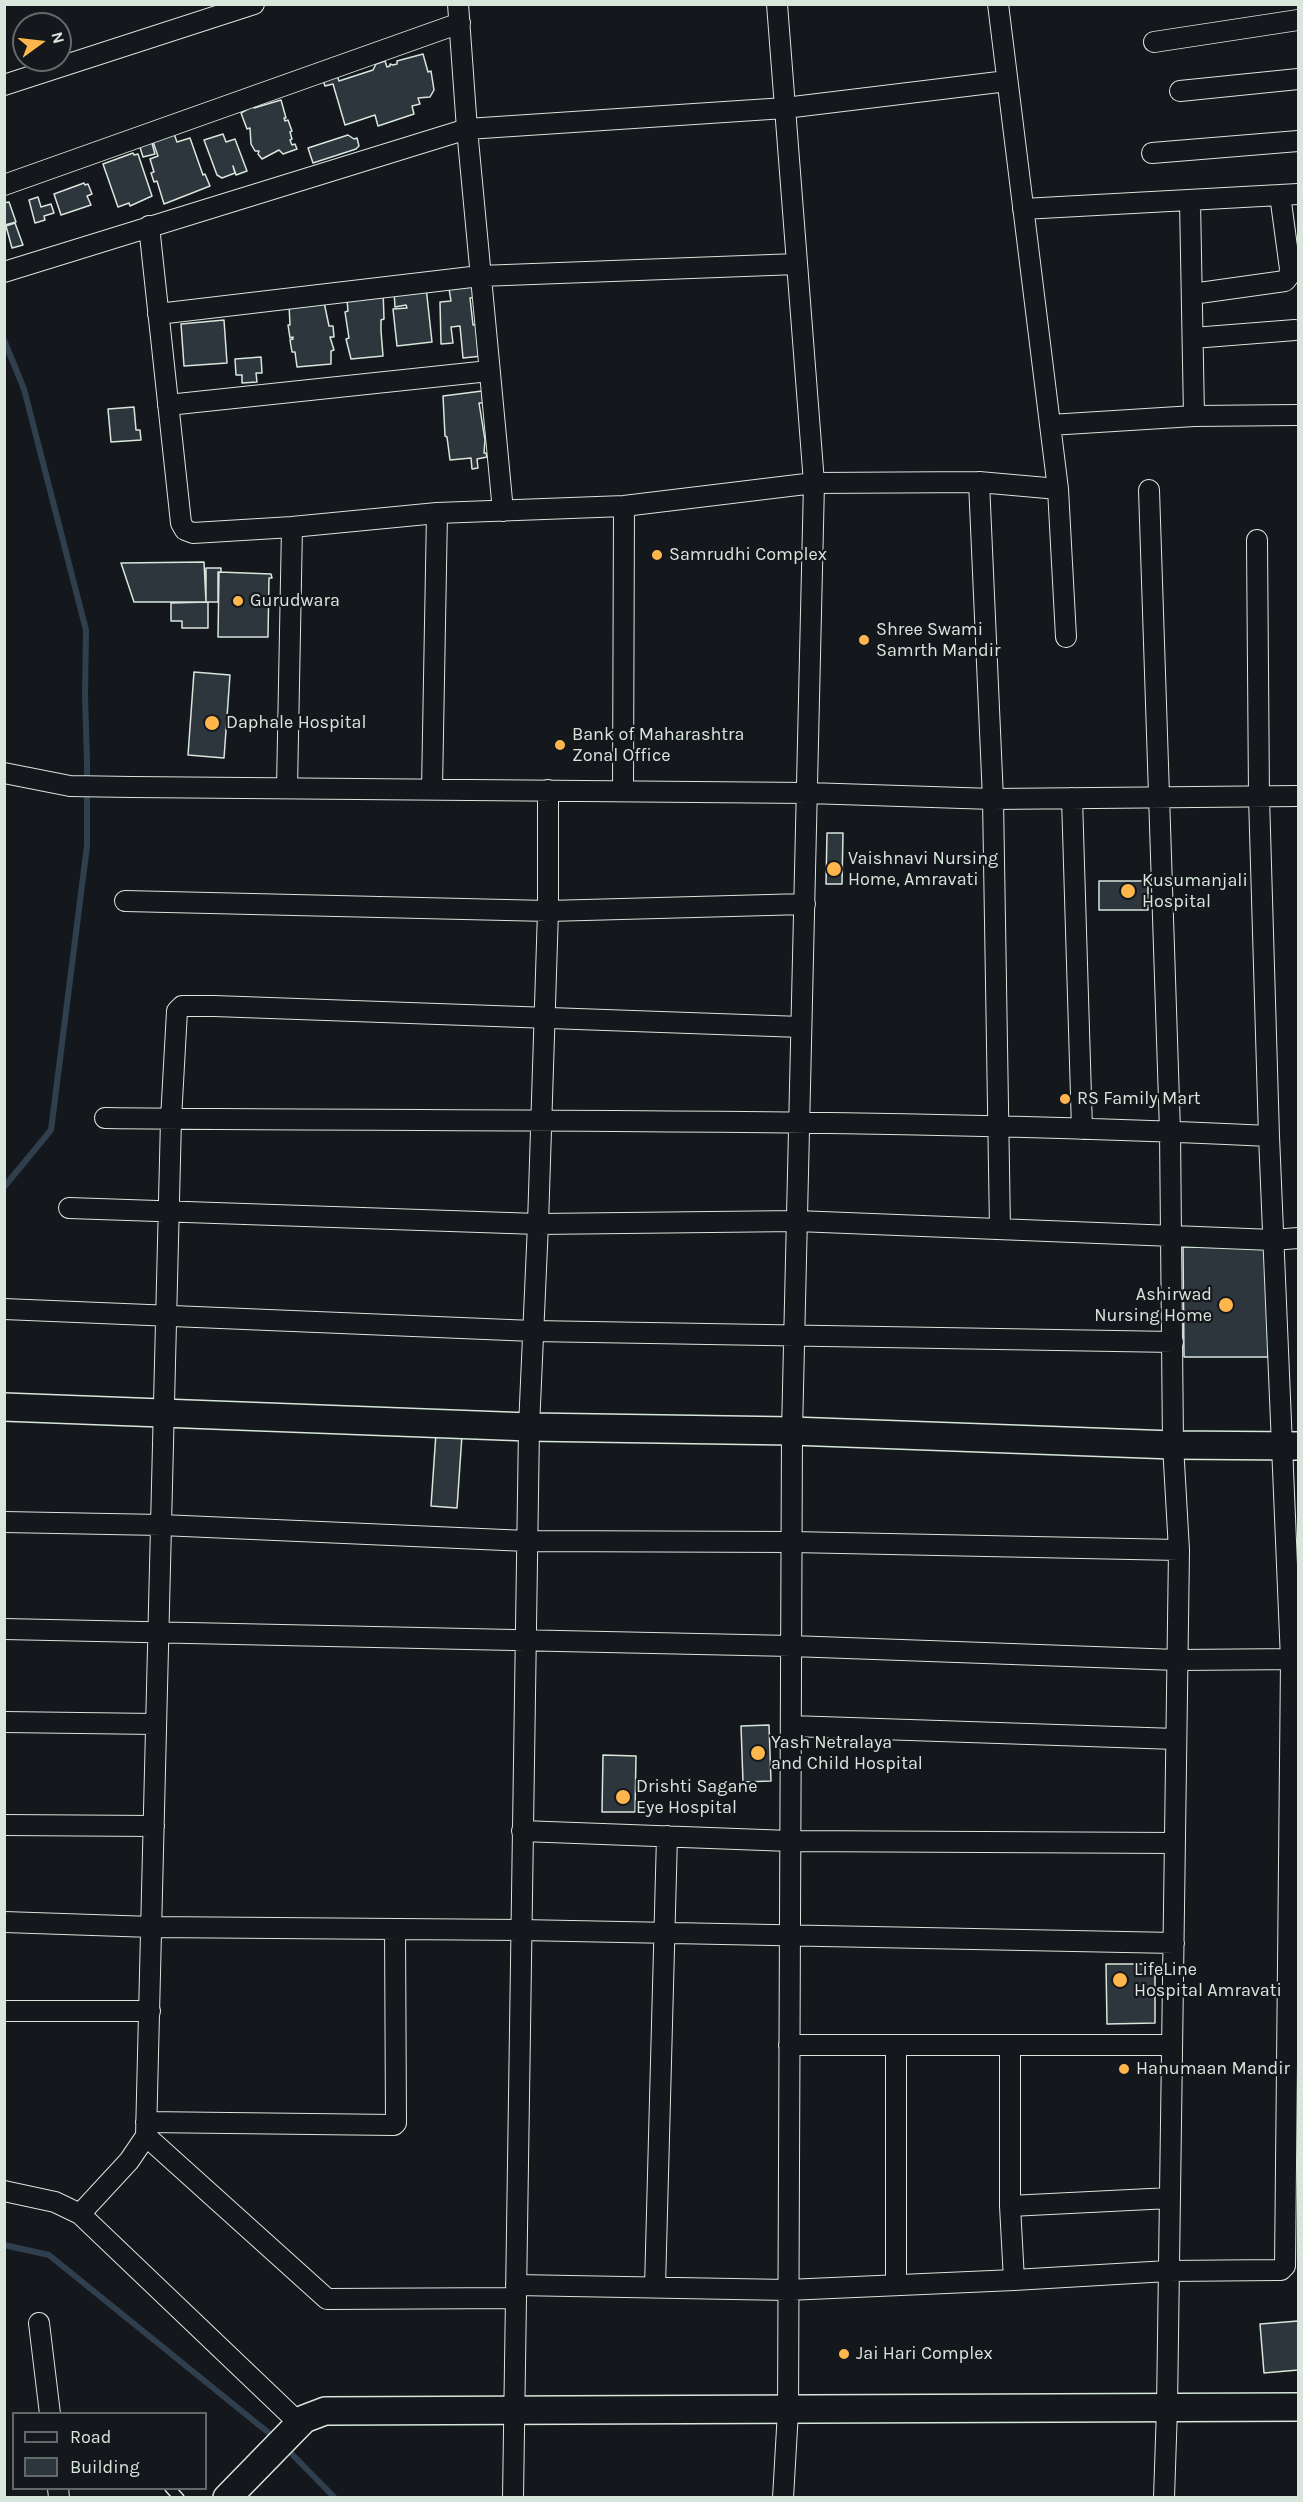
<!DOCTYPE html>
<html>
<head>
<meta charset="utf-8">
<style>
  body { margin:0 }
  #map { position:relative; width:1303px; height:2502px; overflow:hidden; background:#14181c; font-family:Karla,sans-serif }
  canvas { display:block }
  .frame { position:absolute; inset:0; border:6px solid #d8e6dc; pointer-events:none }
  .legend { position:absolute; left:12px; top:2412px; width:195px; height:78px; box-sizing:border-box; background:#14181c; border:2px solid #626a69; margin:0; padding:8px 10px; list-style:none; font-size:18px; color:#d8e6dc }
  .legend li { display:flex; align-items:center; gap:12px; height:30px }
  .legend b { width:30px; border:2px solid #626a69 }
  .north { position:absolute; left:12px; top:12px; width:60px; height:60px; box-sizing:border-box; background:#14181c; border:2px solid #626a69; border-radius:50%; rotate:75deg; font-size:16px; font-weight:700; line-height:24px; text-align:center; color:#d8e6dc }
  .north::after { content:''; display:block; margin:auto; width:21px; height:27px; background:#ffb74d; clip-path:polygon(50% 0,100% 100%,50% 72%,0 100%) }
</style>
</head>
<body>
<div id="map">
<canvas width="1303" height="2502"></canvas>
<div class="frame"></div>
<ul class="legend">
<li><b style="height:8px;background:#14181c"></b>Road</li>
<li><b style="height:16px;background:#2c363c"></b>Building</li>
</ul>
<div class="north">N</div>
</div>
<script>
const ctx = document.querySelector('canvas').getContext('2d');
ctx.lineJoin = 'round';
function stroke(path, color, width, dash) {
  ctx.strokeStyle = color;
  ctx.lineWidth = width;
  ctx.lineCap = dash ? 'butt' : 'round';
  ctx.setLineDash(dash || []);
  ctx.stroke(path);
}
function fill(path, color) {
  ctx.fillStyle = color;
  ctx.fill(path, 'evenodd');
}
function drawText(font, color, halo, rows, align = 'center') {
  ctx.font = font + ' Karla,sans-serif';
  ctx.lineWidth = 4.5;
  ctx.setLineDash([]);
  ctx.textBaseline = 'middle';
  ctx.strokeStyle = halo;
  ctx.fillStyle = color;
  for (const [text, x, y, turn = 0] of rows) {
    ctx.save();
    ctx.translate(x, y);
    ctx.rotate((+turn || 0) * Math.PI / 180);
    ctx.textAlign = isNaN(turn) ? turn : align;
    if (halo) ctx.strokeText(text, 0, 0);
    ctx.fillText(text, 0, 0);
    ctx.restore();
  }
}
stroke(new Path2D(`
  M4,340L24,389L86,630L85,695L87,761V846L51,1130L4,1187
  M4,2245L49,2255L275,2438
  M285,2447L335,2498`), '#2f3f4d', 6);
const building = new Path2D(`
  M423,54L428,72L431,71L434,90L430,97L418,98L420,104L412,106L414,114L378,126L375,115L345,125L333,84L325,86L322,77L336,73L339,81L373,70L376,64L385,61L387,67L390,66V64L393,65L397,64V61Z
  M281,100L286,118H284L285,121L288,120L292,131L290,132L292,139L290,140L292,145L295,144L297,149L283,154L279,150L262,159L258,154L259,151H255L251,144L250,128L247,129L241,113L253,106L254,108Z
  M173,131L177,142L190,138L203,175L205,174L210,186L164,204L157,181L154,182L151,173L154,172L150,159L158,156L152,139Z
  M223,134L226,142L235,139L247,171L236,175L233,166L235,173L222,178L217,175L204,140Z
  M348,135L354,139L357,138L359,146L356,149L313,163L308,148Z
  M151,140L155,154L143,157L139,144Z
  M133,153L134,155L138,154L152,196L130,206L129,203L118,207L103,164Z
  M84,183L85,185L88,184L92,194L87,196L91,205L61,215L54,194Z
  M38,197L41,207L51,204L54,213L44,216L45,220L35,223L29,200Z
  M9,202L16,222L5,225L4,203Z
  M15,223L23,245L12,248L6,226Z
  M477,286L479,297L470,298L473,325L479,324L482,356L463,358L460,326L451,327L453,343L441,344L440,302L451,301L449,289Z
  M426,287L432,342L397,346L393,309L407,308L406,305L395,307L394,291Z
  M383,290L384,319L381,320V331L383,356L351,359L346,339L349,338L345,312L348,311L347,300Z
  M324,302L329,326H333L334,337H330L334,350L331,351V364L297,367L295,352H292L290,340L293,339V337L290,338L288,325H290L289,305Z
  M224,320L227,363L184,366L181,324Z
  M261,357L262,373H256L257,382L242,383V375H236L235,359Z
  M482,391L483,403H479L485,440L484,453H486L487,457L477,459L478,468L472,469L471,458L450,460L447,437L445,436L443,396Z
  M134,407L136,430H140L141,440L111,442L108,409Z
  M204,562L206,602H134L121,563Z
  M206,568H221V572H218V602H206Z
  M219,572L271,574L272,578H269L268,637H218Z
  M208,602V628H182V621H171V603Z
  M194,672L230,675L224,758L188,755Z
  M827,833H843L842,884H826Z
  M1099,881H1148V910H1099Z
  M1266,1246L1268,1357H1184L1183,1247Z
  M436,1433L462,1435L457,1508L431,1506Z
  M769,1725L771,1781L743,1782L741,1726Z
  M603,1755L636,1756L635,1812H602Z
  M1106,1964H1155V2023L1107,2024Z
  M1298,2321V2370L1264,2373L1260,2324Z`);
fill(building, '#2c363c');
stroke(building, '#d8e6dc', 1.5);
const lane = new Path2D(`
  M170,2488L179,2498`);
const street = new Path2D(`
  M458,4L467,129L503,511
  M777,4L814,483L792,1431L788,2411L783,2498
  M998,4L1058,489L1066,637
  M1154,42L1298,20
  M4,85L254,4
  M1180,91L1298,79
  M1152,153L1298,141
  M4,185L460,23
  M1190,201L1194,416
  M1023,209L1298,194
  M149,226L181,523L185,530L193,533L292,527L437,513L624,506L814,483L979,482L1058,489
  M4,272L467,129L785,108L1007,81
  M1192,294L1285,281L1289,276L1290,269L1280,195
  M158,314L480,276L797,264
  M1193,338L1295,330
  M168,405L489,371
  M1050,425L1194,416L1298,415
  M979,482L993,799L1000,1229
  M1149,490L1170,1131L1173,1445L1179,1550L1167,2408L1164,2498
  M4,773L70,786L132,787L808,793L993,799L1298,796
  M287,788L292,527
  M432,789L437,513
  M623,790L624,506
  M1072,798L1082,1129
  M125,901L548,911L805,904
  M105,1118C493,1122 882,1117 1269,1136
  M69,1208L538,1224L797,1221L1273,1240L1298,1238
  M4,1309L533,1331L1173,1342
  M4,1522L161,1525L527,1541L792,1542L1179,1550
  M4,1629L791,1646L1177,1660L1298,1659
  M4,1722L156,1724
  M791,1726L1176,1739
  M4,1825L154,1826
  M522,1831L790,1841L1175,1843
  M4,1922L152,1927L521,1930L1174,1943
  M4,2011H150
  M789,2045H1172
  M1010,2045V2206L1014,2280
  M146,2122L394,2125L396,2123L395,1929
  M146,2136L327,2299L515,2298
  M4,2191L55,2202L80,2214
  M1010,2206L1170,2198
  M896,2284V2045
  M516,2285L787,2290L1014,2280L1168,2271L1276,2270H1281L1285,2266L1291,1660L1269,1136L1259,797L1257,540
  M655,2287L667,1836
  M39,2323L50,2414
  M299,2423L80,2214L129,2161L146,2136L171,1119L177,1011L182,1006H214L801,1027
  M58,2488L59,2498
  M513,2498L529,1427L538,1224L548,911V790`);
const secondary = new Path2D(`
  M4,1407L529,1427L792,1431L1173,1445L1298,1446
  M227,2498L304,2419L325,2411L1298,2407`);
stroke(lane, '#d8e6dc', 12);
stroke(street, '#d8e6dc', 22);
stroke(secondary, '#d8e6dc', 30);
stroke(lane, '#14181c', 9);
stroke(street, '#14181c', 20);
stroke(secondary, '#14181c', 27);
for (const [x, y, r, color] of [
  [657,555,6,"#ffb74d"],
  [238,601,6,"#ffb74d"],
  [864,640,6,"#ffb74d"],
  [212,723,8,"#ffb74d"],
  [560,745,6,"#ffb74d"],
  [834,869,8,"#ffb74d"],
  [1128,891,8,"#ffb74d"],
  [1065,1099,6,"#ffb74d"],
  [1226,1305,8,"#ffb74d"],
  [758,1753,8,"#ffb74d"],
  [623,1797,8,"#ffb74d"],
  [1120,1980,8,"#ffb74d"],
  [1124,2069,6,"#ffb74d"],
  [844,2354,6,"#ffb74d"]
]) {
  const dot = new Path2D();
  dot.arc(x, y, r, 0, 2 * Math.PI);
  ctx.fillStyle = color;
  ctx.fill(dot);
  stroke(dot, '#14181c', 2);
}
drawText('18px', '#d8e6dc', '#14181c', [
  ["Samrudhi Complex",669,555],
  ["Gurudwara",250,601],
  ["Shree Swami",876,630],
  ["Samrth Mandir",876,651],
  ["Daphale Hospital",226,723],
  ["Bank of Maharashtra",572,735],
  ["Zonal Office",572,756],
  ["Vaishnavi Nursing",848,859],
  ["Home, Amravati",848,880],
  ["Kusumanjali",1142,881],
  ["Hospital",1142,902],
  ["RS Family Mart",1077,1099],
  ["Ashirwad",1212,1295,"right"],
  ["Nursing Home",1212,1316,"right"],
  ["Yash Netralaya",771,1743],
  ["and Child Hospital",771,1764],
  ["Drishti Sagane",636,1787],
  ["Eye Hospital",636,1808],
  ["LifeLine",1134,1970],
  ["Hospital Amravati",1134,1991],
  ["Hanumaan Mandir",1136,2069],
  ["Jai Hari Complex",856,2354]
], 'left');
</script>
</body>
</html>
